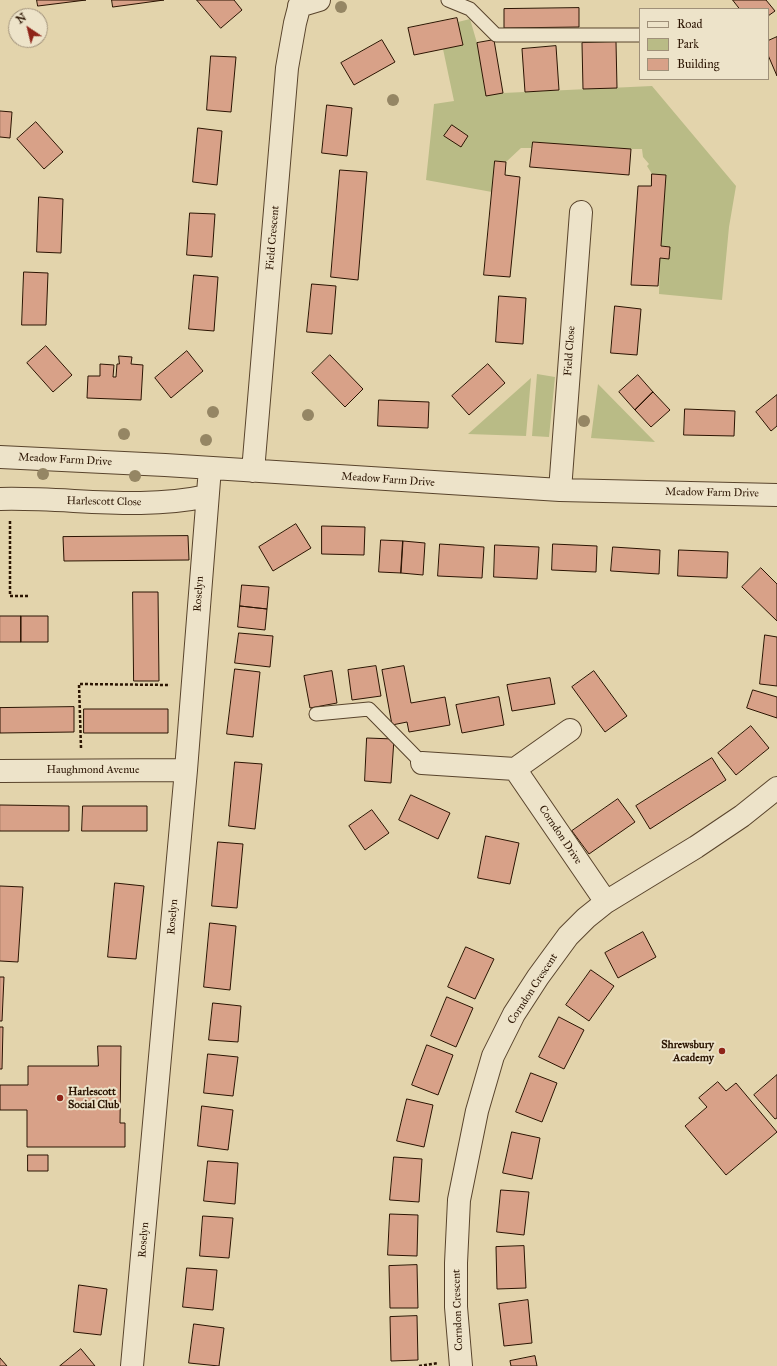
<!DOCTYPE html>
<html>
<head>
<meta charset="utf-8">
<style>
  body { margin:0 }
  #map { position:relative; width:777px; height:1366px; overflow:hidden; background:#e3d4ac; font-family:"IM FELL Great Primer",serif }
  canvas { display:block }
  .legend { position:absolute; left:639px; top:8px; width:130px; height:72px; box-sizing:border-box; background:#ede3c9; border:1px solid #9f9079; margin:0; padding:5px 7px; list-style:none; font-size:12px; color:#2b1402 }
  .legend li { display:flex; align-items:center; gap:8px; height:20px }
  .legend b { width:20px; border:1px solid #9f9079 }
  .north { position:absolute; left:8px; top:8px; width:40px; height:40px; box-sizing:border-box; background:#ede3c9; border:1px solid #9f9079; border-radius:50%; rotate:325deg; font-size:11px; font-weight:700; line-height:16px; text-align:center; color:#2b1402 }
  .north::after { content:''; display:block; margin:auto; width:14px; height:18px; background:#8f2418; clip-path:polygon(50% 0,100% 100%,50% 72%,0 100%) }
</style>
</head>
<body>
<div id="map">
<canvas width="777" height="1366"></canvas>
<ul class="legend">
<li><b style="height:5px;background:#ede3c9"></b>Road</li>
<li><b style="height:11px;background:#b9bb86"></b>Park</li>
<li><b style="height:11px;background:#d8a188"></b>Building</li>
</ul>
<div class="north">N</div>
</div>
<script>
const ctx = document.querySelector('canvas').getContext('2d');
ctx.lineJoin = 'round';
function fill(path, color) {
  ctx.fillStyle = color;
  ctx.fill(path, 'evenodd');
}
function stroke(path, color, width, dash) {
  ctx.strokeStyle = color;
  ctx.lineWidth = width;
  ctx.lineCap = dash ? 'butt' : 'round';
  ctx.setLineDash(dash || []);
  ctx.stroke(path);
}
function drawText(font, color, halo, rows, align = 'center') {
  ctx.font = font + ' "IM FELL Great Primer",serif';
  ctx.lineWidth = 4;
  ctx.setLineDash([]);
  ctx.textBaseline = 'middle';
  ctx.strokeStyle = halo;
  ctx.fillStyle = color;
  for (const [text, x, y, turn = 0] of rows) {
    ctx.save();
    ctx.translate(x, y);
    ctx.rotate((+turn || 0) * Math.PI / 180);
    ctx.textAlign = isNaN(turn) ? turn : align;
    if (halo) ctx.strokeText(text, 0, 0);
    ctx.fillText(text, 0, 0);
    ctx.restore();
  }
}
fill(new Path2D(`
  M470,19L477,43L486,95L503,93L652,86L736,186L729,227L722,300L659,294L660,258L669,259L670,247L661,246L666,175L652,174L647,166L649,164L643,157L642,149H631L533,142L532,148H521L506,162L495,161L492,192L426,180L434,104L454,101L443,49L463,45L458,22Z
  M537,374L555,377L549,437L532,436Z
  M531,378L526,436L468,434Z
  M598,384L655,442L591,438Z`), '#b9bb86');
const building = new Path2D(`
  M37,0H86L38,6Z
  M112,0H164L113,7Z
  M197,0H234L242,10L221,28Z
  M733,0H766L775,11L768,16V9H740Z
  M579,8V27L504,28V9Z
  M457,18L463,45L414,55L408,28Z
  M777,37V76L768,55V41Z
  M382,40L395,62L354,85L341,63Z
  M494,40L503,93L486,96L477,43Z
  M616,42L617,88L583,89L582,43Z
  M556,46L559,90L525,92L522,49Z
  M211,56L236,57L231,112L207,110Z
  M327,105L352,108L347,156L322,153Z
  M0,111L12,112L10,138L0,137Z
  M36,122L63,152L44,169L17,139Z
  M452,125L468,136L461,147L444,136Z
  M198,128L222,131L217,185L193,182Z
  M533,142L631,149L629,175L530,167Z
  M495,161L506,162L505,175L520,177L510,277L484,275Z
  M340,170L367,172L358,280L331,277Z
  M652,174L666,175L661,246L670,247L669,259L660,258L658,286L631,285L638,186H651Z
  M39,197L63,199L61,253L37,252Z
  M190,213L215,214L212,257L187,255Z
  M24,272L48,273L46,325H22Z
  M194,275L218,277L214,331L189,329Z
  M312,284L336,286L332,334L307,332Z
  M499,296L526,298L523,344L496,342Z
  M615,306L641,309L637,355L611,353Z
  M46,346L72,375L53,392L27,363Z
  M187,351L203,371L171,398L155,378Z
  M330,355L363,389L345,407L312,373Z
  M119,356L132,357L131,364L143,365L141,400L87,398L88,376H100V364L114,365L113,377H116L117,364H119Z
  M488,364L505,383L469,415L452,396Z
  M638,375L653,392L635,410L619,392Z
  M653,392L670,410L651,427L635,410Z
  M777,395V426L771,431L756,412Z
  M379,400L429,402L428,428L378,426Z
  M685,409L735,411L734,436L684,435Z
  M296,524L311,548L273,571L259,547Z
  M322,526L365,527L364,555L322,554Z
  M188,536L189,560L64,561L63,537Z
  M381,540L403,541L401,573L379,572Z
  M403,541L425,543L423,575L401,573Z
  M440,544L484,547L482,578L438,576Z
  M553,544L597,546L596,572L552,570Z
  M495,545L539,547L537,579L494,577Z
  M613,547L660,550L659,574L611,571Z
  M679,550L728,552L727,578L678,576Z
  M761,568L777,584V621L742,587Z
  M242,585L269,587L267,609L240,606Z
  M133,592H158L159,681H134Z
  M240,606L267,609L265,630L238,627Z
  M0,616H21V642H0Z
  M21,616H48V642H21Z
  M239,633L273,636L270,667L235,663Z
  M765,635L777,637V686L760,684Z
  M376,666L381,696L352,700L348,670Z
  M404,666L411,703L445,697L450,725L409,732L407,722L392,725L382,670Z
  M235,669L260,672L253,737L227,734Z
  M332,671L337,703L310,708L304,676Z
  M594,671L627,716L605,732L572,687Z
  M550,678L555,704L512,711L507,685Z
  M753,690L777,697V718L747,708Z
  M499,697L504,725L462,733L456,705Z
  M74,707V732L0,733V708Z
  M84,709H168V733H84Z
  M751,726L769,748L736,775L718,753Z
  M367,738L394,739L391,783L365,781Z
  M712,758L726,780L650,829L636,806Z
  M235,762L262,764L255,829L229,826Z
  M411,795L450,813L438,839L399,820Z
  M618,799L635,822L589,854L572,831Z
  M0,805L69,806V831H0Z
  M83,806H147V831H82Z
  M372,810L389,833L365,850L349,826Z
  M486,836L519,843L510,884L478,878Z
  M218,842L243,844L237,908L212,906Z
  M115,883L144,886L136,959L108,957Z
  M0,886L23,887L18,962L0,961Z
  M210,923L236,926L230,990L204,987Z
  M643,932L656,957L618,978L605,953Z
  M466,947L494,959L475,999L448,987Z
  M591,970L614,986L589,1021L566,1005Z
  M0,977H4L2,1021H0Z
  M447,997L473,1008L456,1047L431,1036Z
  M213,1003L241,1006L238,1042L209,1040Z
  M559,1017L584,1030L564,1069L539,1057Z
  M0,1027H3L2,1069H0Z
  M427,1045L453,1055L438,1095L412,1085Z
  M98,1046H121L120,1123H125V1147H27V1110H0V1085H28V1066H98Z
  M208,1054L238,1057L233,1096L204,1093Z
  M531,1073L557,1083L542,1122L516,1112Z
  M777,1075V1118L775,1119L754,1095Z
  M718,1082L726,1091L736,1083L777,1132L726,1175L685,1126L707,1107L699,1098Z
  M407,1099L433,1105L424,1147L397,1141Z
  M202,1106L233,1110L228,1150L198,1146Z
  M512,1132L540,1138L532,1179L503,1173Z
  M28,1155H48V1171H28Z
  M394,1157L422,1159L419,1202L390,1200Z
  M208,1161L238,1163L235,1204L204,1201Z
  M501,1190L529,1192L524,1235L497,1232Z
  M390,1214L418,1215L417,1256L388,1255Z
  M203,1216L233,1218L229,1258L200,1256Z
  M524,1246L526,1288L497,1289L496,1247Z
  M417,1265L418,1308H390L389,1266Z
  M187,1268L217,1270L213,1310L183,1307Z
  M79,1285L107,1289L101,1335L74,1332Z
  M528,1300L532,1343L504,1346L499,1304Z
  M417,1316L418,1360L391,1361L390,1317Z
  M194,1324L224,1328L219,1366L189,1363Z
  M81,1349L95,1366H60Z
  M535,1356L537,1366H511L510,1361Z
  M0,1358L7,1366H0Z`);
fill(building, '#d8a188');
stroke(building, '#2b1402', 1);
const lane = new Path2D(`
  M448,0L470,9L496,35H639
  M316,714L369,709L422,763`);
const street = new Path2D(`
  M299,6L319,0
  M0,457L165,465L560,490L777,495
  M253,471L287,68L295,23L301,0
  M560,490L581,212
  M0,499C69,497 139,511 207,496
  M422,763L515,769L606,902
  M515,769L570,730
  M0,771L186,770
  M132,1366L186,770L210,468
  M461,1366L456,1307V1263L459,1200L477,1111L493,1056L514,1014L538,977L568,936L586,918L606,902L696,847L742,816L777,788`);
stroke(lane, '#59442c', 15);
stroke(street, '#59442c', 24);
stroke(new Path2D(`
  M10,521V596H29
  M81,748L79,684L170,685
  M419,1366L438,1363`), '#2b1402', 2.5, [3, 2]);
stroke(lane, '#ede3c9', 13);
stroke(street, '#ede3c9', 22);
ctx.fillStyle = '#958664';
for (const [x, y] of [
  [341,7],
  [393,100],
  [213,412],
  [308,415],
  [584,421],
  [124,434],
  [206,440],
  [43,474],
  [135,476]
]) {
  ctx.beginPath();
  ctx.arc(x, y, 6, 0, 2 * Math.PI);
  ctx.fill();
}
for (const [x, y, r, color] of [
  [722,1051,4,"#8f2418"],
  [60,1098,4,"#8f2418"]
]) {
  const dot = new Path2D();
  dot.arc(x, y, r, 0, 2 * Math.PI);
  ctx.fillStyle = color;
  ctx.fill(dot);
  stroke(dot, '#ede3c9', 1.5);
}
drawText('11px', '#2b1402', '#ede3c9', [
  ["Field Crescent",273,238,-85],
  ["Field Close",570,351,-86],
  ["Meadow Farm Drive",65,460,3],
  ["Meadow Farm Drive",388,480,4],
  ["Meadow Farm Drive",712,493,1],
  ["Harlescott Close",104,502,1],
  ["Roselyn",199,594,-86],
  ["Haughmond Avenue",93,770],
  ["Corndon Drive",560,835,56],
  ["Roselyn",173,917,-85],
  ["Corndon Crescent",533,989,-57],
  ["Roselyn",144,1240,-85],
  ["Corndon Crescent",458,1310,-92]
]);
drawText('bold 11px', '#2b1402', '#ede3c9', [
  ["Shrewsbury",714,1045],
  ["Academy",714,1058],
  ["Harlescott",68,1092,"left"],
  ["Social Club",68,1105,"left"]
], 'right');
</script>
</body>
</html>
